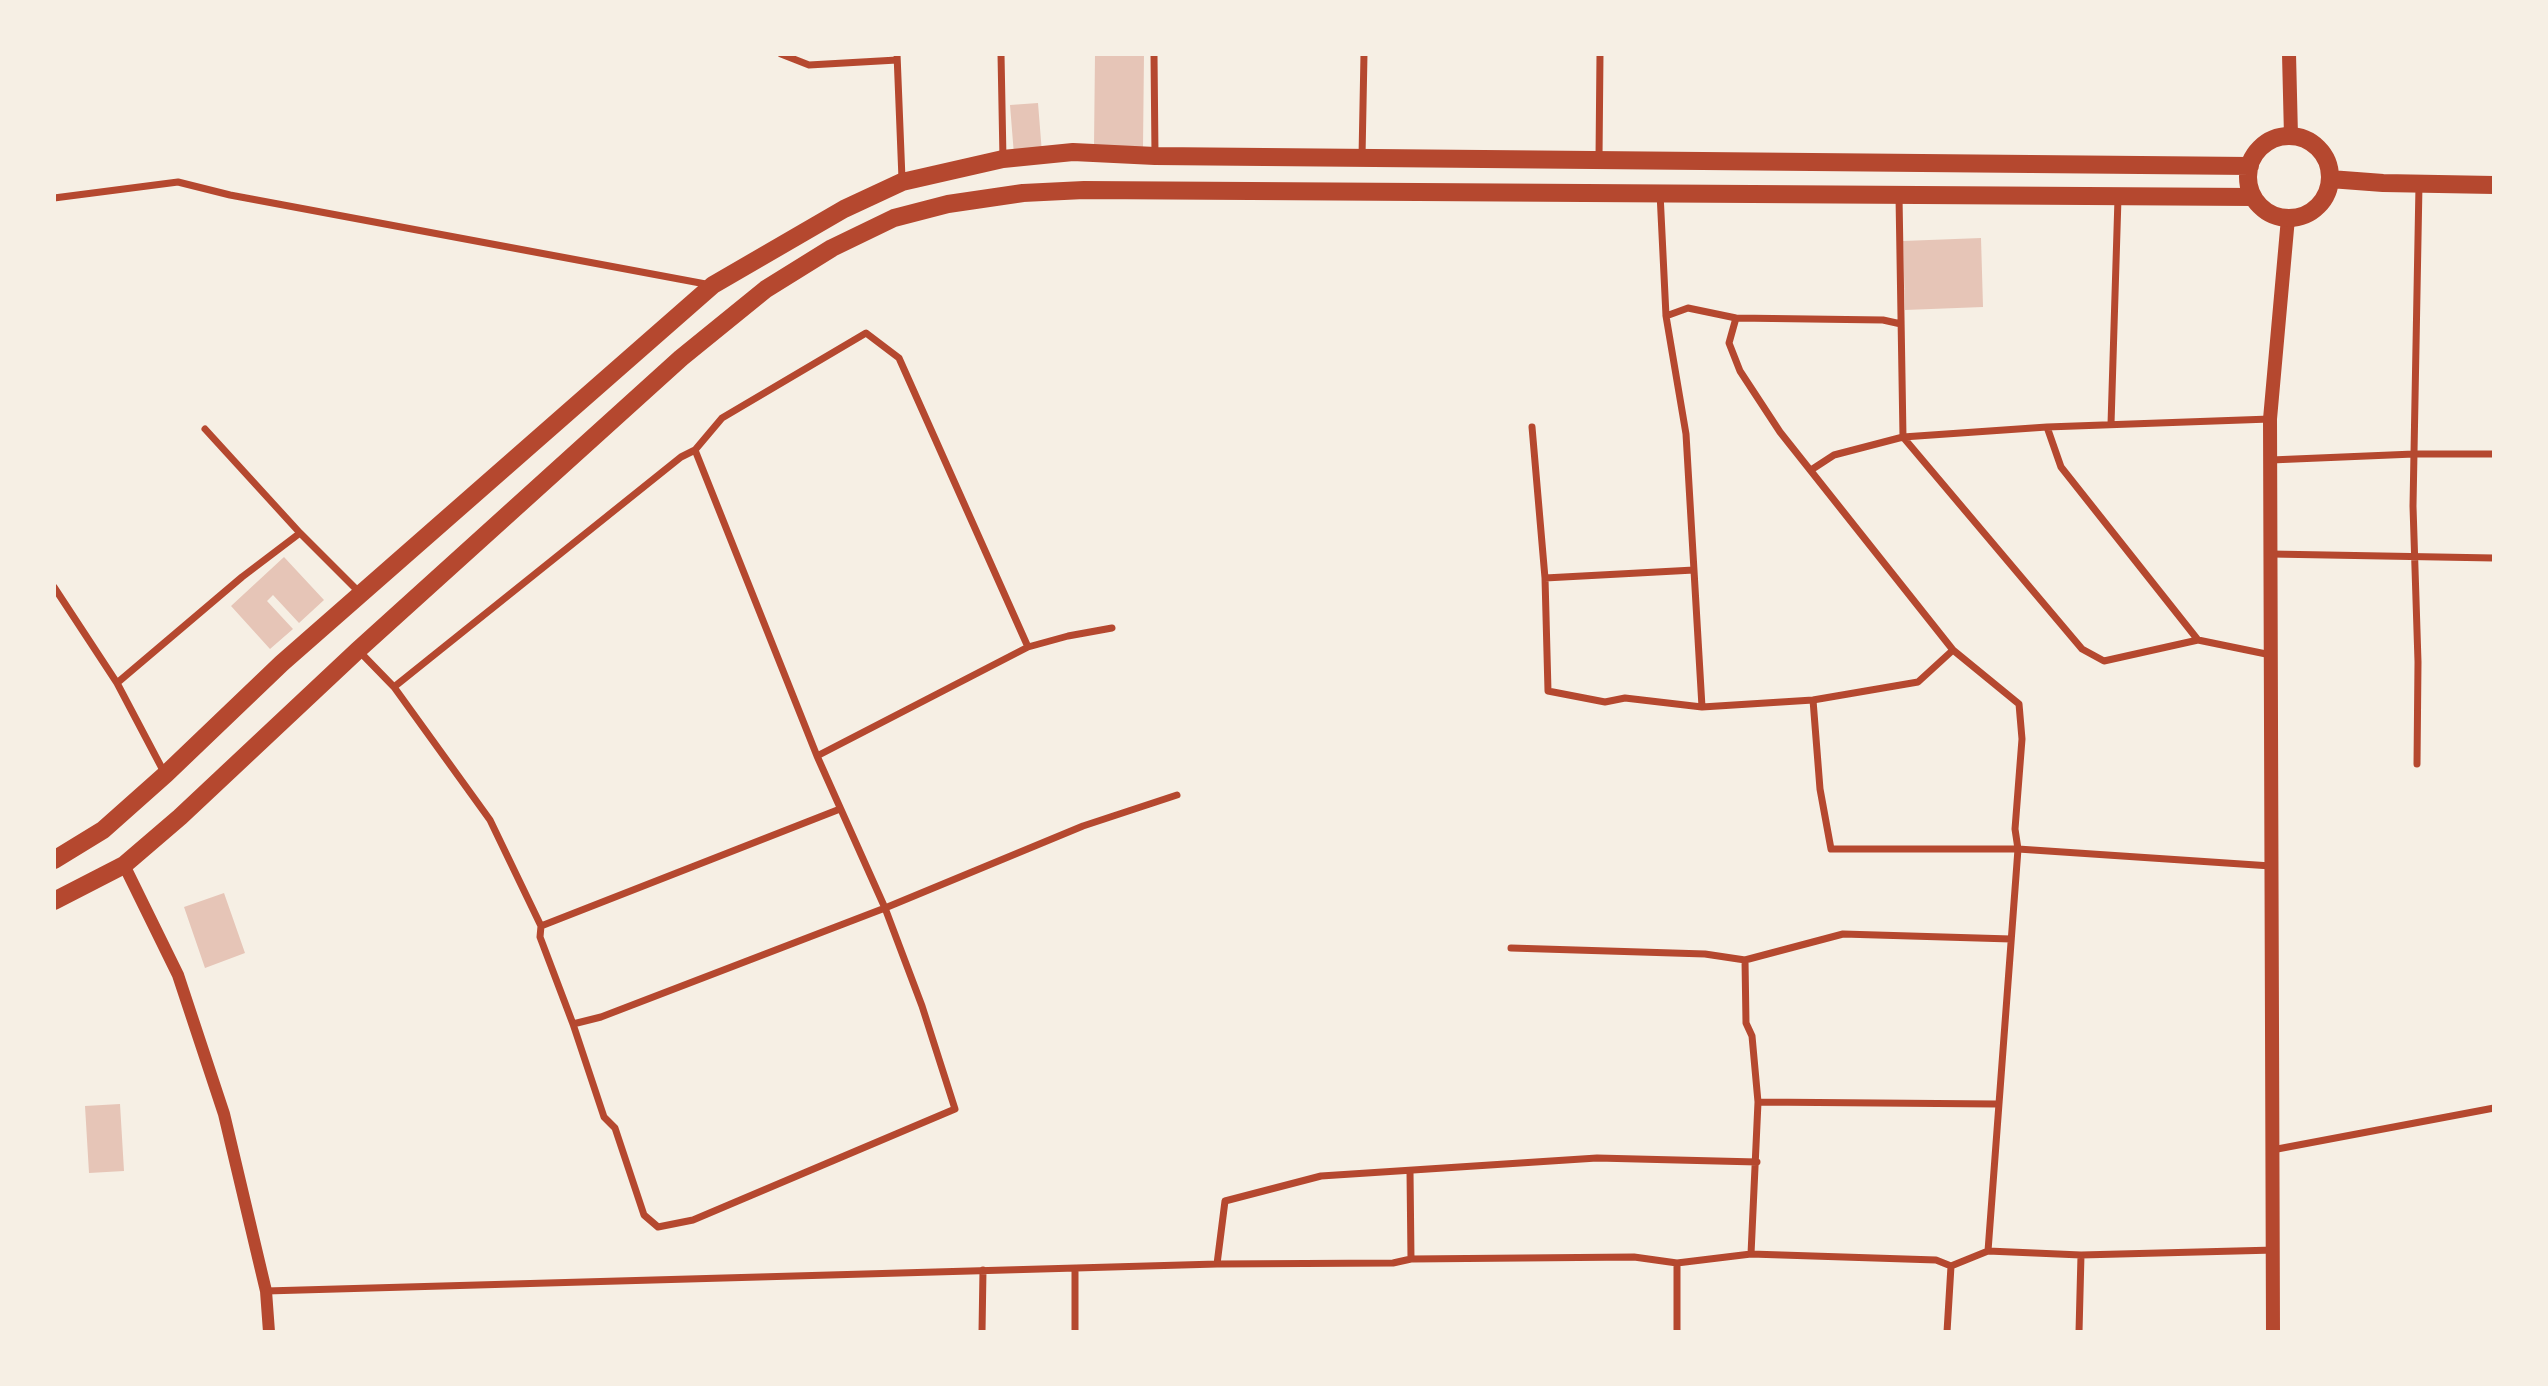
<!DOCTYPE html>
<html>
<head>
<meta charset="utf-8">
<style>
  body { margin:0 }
  #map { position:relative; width:2548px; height:1386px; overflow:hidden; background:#f6efe4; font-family:"Zilla Slab",serif }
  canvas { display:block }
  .frame { position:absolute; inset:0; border:56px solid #f6efe4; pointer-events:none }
</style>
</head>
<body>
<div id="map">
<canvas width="2548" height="1386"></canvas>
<div class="frame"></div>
</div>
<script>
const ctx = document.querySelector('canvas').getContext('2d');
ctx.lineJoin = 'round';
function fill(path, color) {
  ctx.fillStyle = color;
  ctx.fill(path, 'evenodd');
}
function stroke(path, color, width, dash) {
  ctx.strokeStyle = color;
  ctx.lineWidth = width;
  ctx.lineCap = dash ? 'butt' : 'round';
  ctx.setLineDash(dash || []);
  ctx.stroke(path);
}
fill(new Path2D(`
  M1095,54H1144L1143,147L1094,146Z
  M1038,103L1042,153L1014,155L1010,105Z
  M1981,238L1983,307L1905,310L1903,241Z
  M284,557L324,600L299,623L273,595L267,601L293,629L270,649L231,606Z
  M224,893L245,953L205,968L184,907Z
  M120,1104L124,1171L89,1173L85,1106Z`), '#e6c5b7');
stroke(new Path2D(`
  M781,54L809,65L897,60
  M897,54L902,179
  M1001,54L1003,159
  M1154,54L1155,155
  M1362,157L1364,54
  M1599,158L1600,54
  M1660,193L1666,316L1686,434L1702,707
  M1899,196L1903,437L2082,649L2104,661L2198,640L2271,655
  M54,198L178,182L230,195L711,285
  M1666,316L1688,308L1736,318L1883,320L1901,324
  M1736,318L1729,343L1740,371L1780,432L1953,650L2019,704L2022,739L2015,829L2018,849L1988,1251
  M2111,424L2118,198
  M1532,427L1545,578L1548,691L1605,702L1625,698L1702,707L1813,700L1918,682L1953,650
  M2047,427L2061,467L2198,640
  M205,429L300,533L360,593
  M2271,460L2414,454H2494
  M1811,470L1834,455L1903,437L2047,427L2270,419
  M2271,554L2494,558
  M1545,578L1694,570
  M54,587L117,683L165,774
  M358,650L394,687L490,820L541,926L540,937L573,1024L604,1117L615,1128L644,1215L658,1227L693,1220L955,1109L922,1006L885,908L817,756L695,450
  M117,683L242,577L300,533
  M394,687L681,457L695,450L722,418L866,333L899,358L1028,647
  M1813,700L1820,789L1831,849H2018L2271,866
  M817,756L1028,647L1068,636L1112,628
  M2417,764L2418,662L2413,506L2419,185
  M541,926L840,809
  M1511,948L1705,954L1745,960L1843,934L2011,939
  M1745,960L1746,1023L1752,1036L1758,1102L1751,1254
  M573,1024L601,1017L885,908L1083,826L1177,795
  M1758,1102L1997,1104
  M2272,1150L2494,1108
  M1410,1171L1411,1259
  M1677,1263V1332
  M1217,1264L1225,1201L1321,1176L1597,1158L1757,1162
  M266,1291L1217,1264L1393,1263L1411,1259L1634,1257L1677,1263L1751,1254L1936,1260L1951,1266L1988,1251L2081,1255L2275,1250
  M982,1332L983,1270
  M1075,1332V1269
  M1947,1332L1951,1266
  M2079,1332L2081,1255`), '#b5482f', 7);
stroke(new Path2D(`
  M124,865L178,975L224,1114L266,1291L269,1332`), '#b5482f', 12);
stroke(new Path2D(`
  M2289,54L2291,136
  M2273,1332L2270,419L2288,218`), '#b5482f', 14);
stroke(new Path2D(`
  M2248 177a41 41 0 1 1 82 0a41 41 0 1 1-82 0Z
  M2330,179L2383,183L2494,185
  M54,860L103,830L166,774L282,663L713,285L844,209L902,182L1003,159L1073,152L1155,156L2250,166
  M54,901L124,865L180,817L358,650L681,358L766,289L832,248L894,218L948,204L1023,193L1084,190L2253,197`), '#b5482f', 18);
</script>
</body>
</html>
